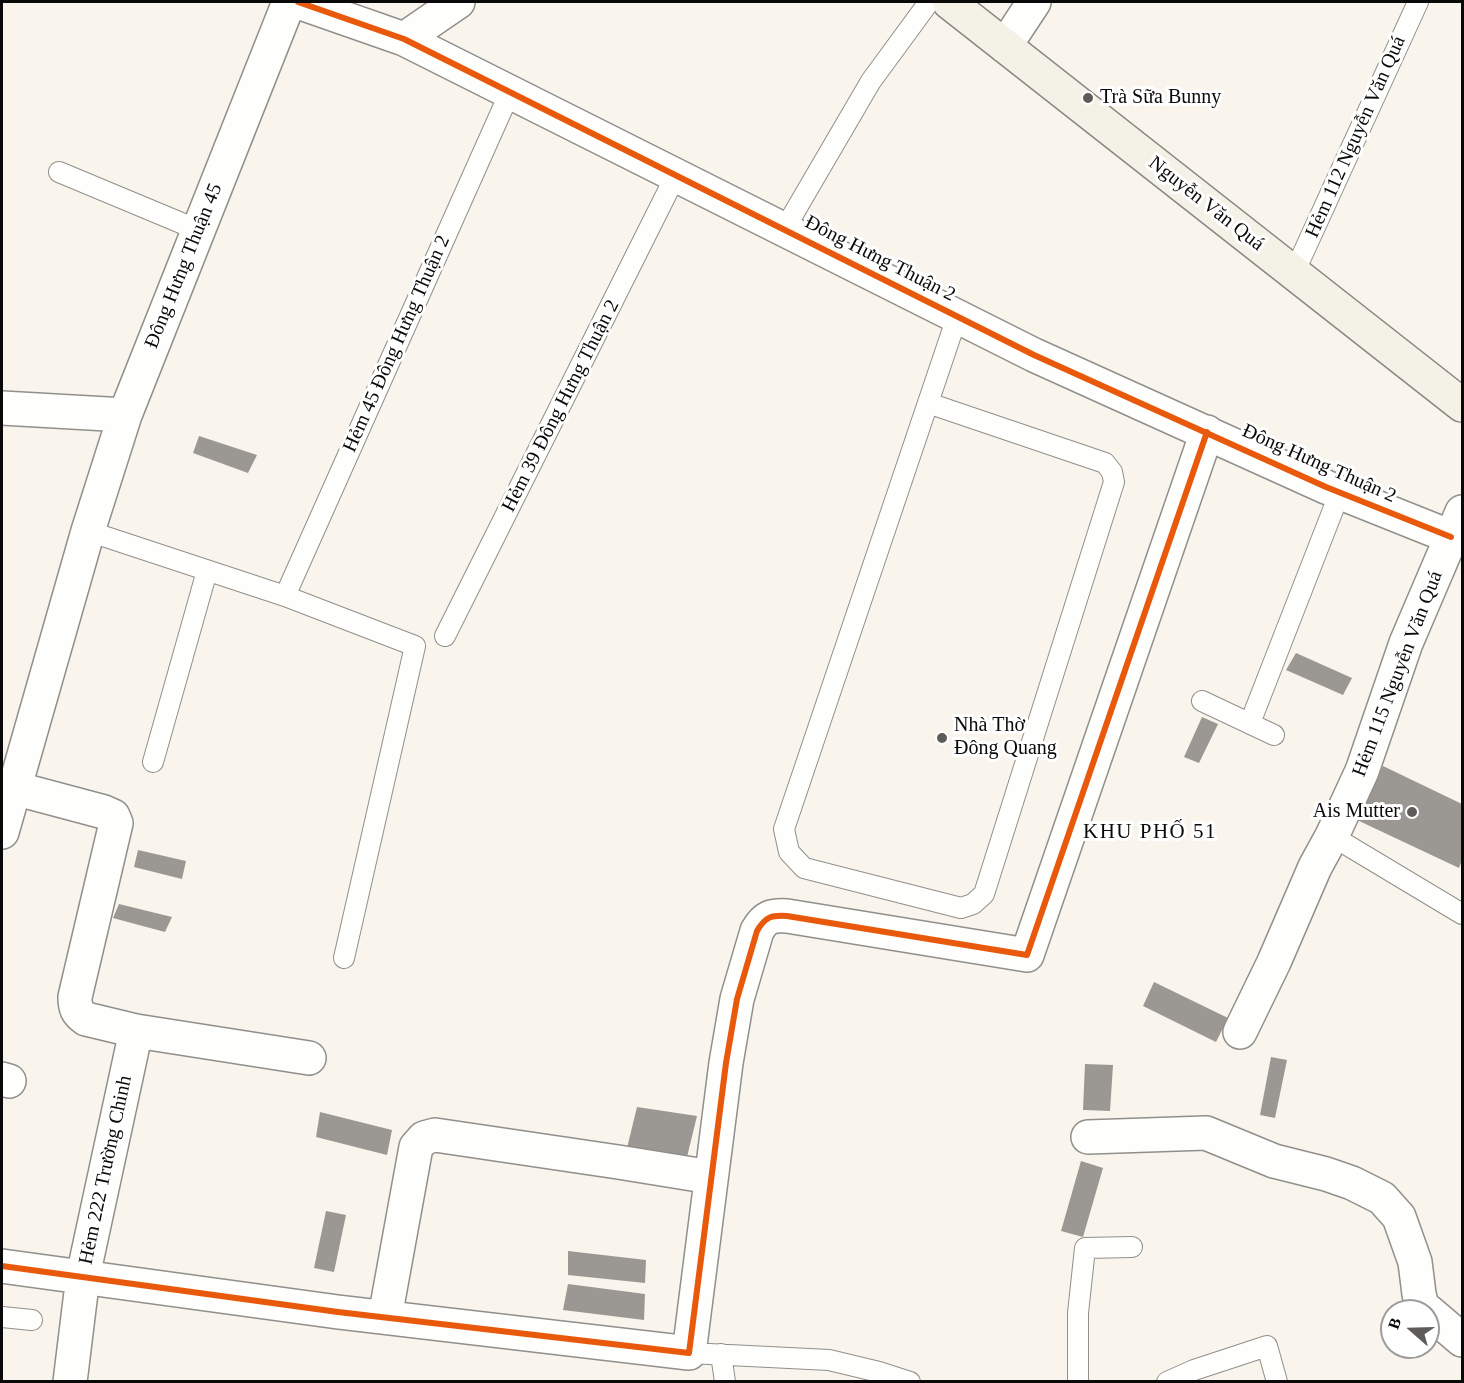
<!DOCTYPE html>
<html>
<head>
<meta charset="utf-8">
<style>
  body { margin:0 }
  #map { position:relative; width:1464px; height:1383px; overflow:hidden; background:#f9f5ec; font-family:Georgia,serif }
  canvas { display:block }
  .frame { position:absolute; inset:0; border:3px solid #090909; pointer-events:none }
  .north { position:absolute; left:1380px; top:1299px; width:60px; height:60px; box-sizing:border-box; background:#fff; border:2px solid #9d9d9d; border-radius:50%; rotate:290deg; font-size:16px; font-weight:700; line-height:24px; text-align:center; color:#090909 }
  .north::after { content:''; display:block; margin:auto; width:21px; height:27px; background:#5d5c58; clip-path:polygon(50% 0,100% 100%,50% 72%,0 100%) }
</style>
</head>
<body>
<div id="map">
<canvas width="1464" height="1383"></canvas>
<div class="frame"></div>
<div class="north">B</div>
</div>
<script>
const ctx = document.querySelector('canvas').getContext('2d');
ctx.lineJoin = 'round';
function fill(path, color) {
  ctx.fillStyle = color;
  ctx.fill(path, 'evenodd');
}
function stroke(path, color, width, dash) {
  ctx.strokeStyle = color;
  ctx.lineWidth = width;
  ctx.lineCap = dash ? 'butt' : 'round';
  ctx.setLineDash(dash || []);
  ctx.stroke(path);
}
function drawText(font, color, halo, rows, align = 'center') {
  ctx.font = font + ' Georgia,serif';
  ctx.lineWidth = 6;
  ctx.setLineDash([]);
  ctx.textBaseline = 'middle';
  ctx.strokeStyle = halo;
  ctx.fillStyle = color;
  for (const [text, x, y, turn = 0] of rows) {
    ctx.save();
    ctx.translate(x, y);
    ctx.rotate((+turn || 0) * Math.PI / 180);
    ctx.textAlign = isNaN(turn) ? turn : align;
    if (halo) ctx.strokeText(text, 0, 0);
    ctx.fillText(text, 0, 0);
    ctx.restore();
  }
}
fill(new Path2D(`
  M199,436L257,455L248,473L193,453Z
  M1296,653L1352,678L1343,695L1286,670Z
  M1202,717L1218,724L1199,763L1184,757Z
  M1383,766L1462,804V860L1459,868L1357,820Z
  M138,850L186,861L182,879L134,867Z
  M119,904L172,917L165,932L113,918Z
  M1154,982L1228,1018L1216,1042L1143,1006Z
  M1271,1057L1287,1060L1275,1118L1260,1115Z
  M1085,1064L1113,1065L1110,1111L1083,1110Z
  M637,1107L697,1116L687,1157L627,1148Z
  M320,1112L392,1130L387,1155L316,1137Z
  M1081,1161L1103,1168L1083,1237L1061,1231Z
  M326,1211L346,1215L334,1272L314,1268Z
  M568,1251L646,1260L645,1283L568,1275Z
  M568,1284L645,1294L644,1320L563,1310Z`), '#9b9893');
const lane = new Path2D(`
  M59,172L198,230
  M784,230L871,81L929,2
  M1294,273L1418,2
  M928,403L1105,463L1112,472L1114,482L984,894L973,904L961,908L804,868L789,852L784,829L957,317
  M88,531L285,596L415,646L344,958
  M285,596L510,92
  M445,636L676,175
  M1202,701L1274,735
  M1250,723L1340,492
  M153,762L207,571
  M1332,836L1462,914
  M2,1317L32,1320
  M689,1353L829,1360L879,1372L910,1382
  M721,1354L725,1382
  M1078,1382V1313L1085,1248L1132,1247
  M1167,1382L1194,1370L1267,1346L1277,1382`);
const street = new Path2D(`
  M298,2L404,39L1034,355L1326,487L1451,537
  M404,39L458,2
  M1005,46L1034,2
  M2,408L125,415
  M14,788L104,812L113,816L116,823L75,997C75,1008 77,1013 86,1019L136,1031L309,1058
  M2,832L88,531L125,415L289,2
  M1240,1032L1274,962L1315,867L1332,836L1362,771L1406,643L1462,512
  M2,1079L9,1081
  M1088,1137L1206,1133L1274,1161L1326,1174L1352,1183L1382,1198L1399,1217L1415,1262L1419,1294L1422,1306L1427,1311
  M2,1266L338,1312L689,1353L726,1063L737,999L757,931C765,917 771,915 787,916L1027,955L1207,432
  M1428,1311L1462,1340
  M385,1317L416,1147L424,1138L435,1135L618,1162L711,1177
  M70,1382L83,1276L136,1031`);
const secondary = new Path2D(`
  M949,2L1462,405`);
stroke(lane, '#918f8b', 22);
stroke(street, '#918f8b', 36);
stroke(secondary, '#888682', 36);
stroke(lane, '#fefefc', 20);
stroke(street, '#fefefc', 33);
stroke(secondary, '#f4f1e6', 33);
stroke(new Path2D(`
  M298,2L404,39L1034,355L1326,487L1451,537
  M2,1266L338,1312L689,1353L726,1063L737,999L757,931C765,917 771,915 787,916L1027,955L1207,432`), '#e8590c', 6);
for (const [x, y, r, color] of [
  [1088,98,6,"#5d5c58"],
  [942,738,6,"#5d5c58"],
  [1412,812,6,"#5d5c58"]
]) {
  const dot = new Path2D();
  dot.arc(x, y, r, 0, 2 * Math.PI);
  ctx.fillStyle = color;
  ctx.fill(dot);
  stroke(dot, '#fff', 2);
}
drawText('20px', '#090909', '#fff', [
  ["Trà Sữa Bunny",1100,98],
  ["Nhà Thờ",954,726],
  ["Đông Quang",954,749],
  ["Ais Mutter",1400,812,"right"]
], 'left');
drawText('20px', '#090909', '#fff', [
  ["Hẻm 112 Nguyễn Văn Quá",1356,137,-66],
  ["Nguyễn Văn Quá",1206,204,38],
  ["Đông Hưng Thuận 2",880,259,27],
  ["Đông Hưng Thuận 45",184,266,-68],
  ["Hẻm 45 Đông Hưng Thuận 2",397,344,-66],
  ["Hẻm 39 Đông Hưng Thuận 2",561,406,-63],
  ["Đông Hưng Thuận 2",1319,464,24],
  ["Hẻm 115 Nguyễn Văn Quá",1398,674,-69],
  ["Hẻm 222 Trường Chinh",106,1170,-78]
]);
ctx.letterSpacing = '1.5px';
drawText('21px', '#090909', '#fff', [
  ["KHU PHỐ 51",1150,832]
]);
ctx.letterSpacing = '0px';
</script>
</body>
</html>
